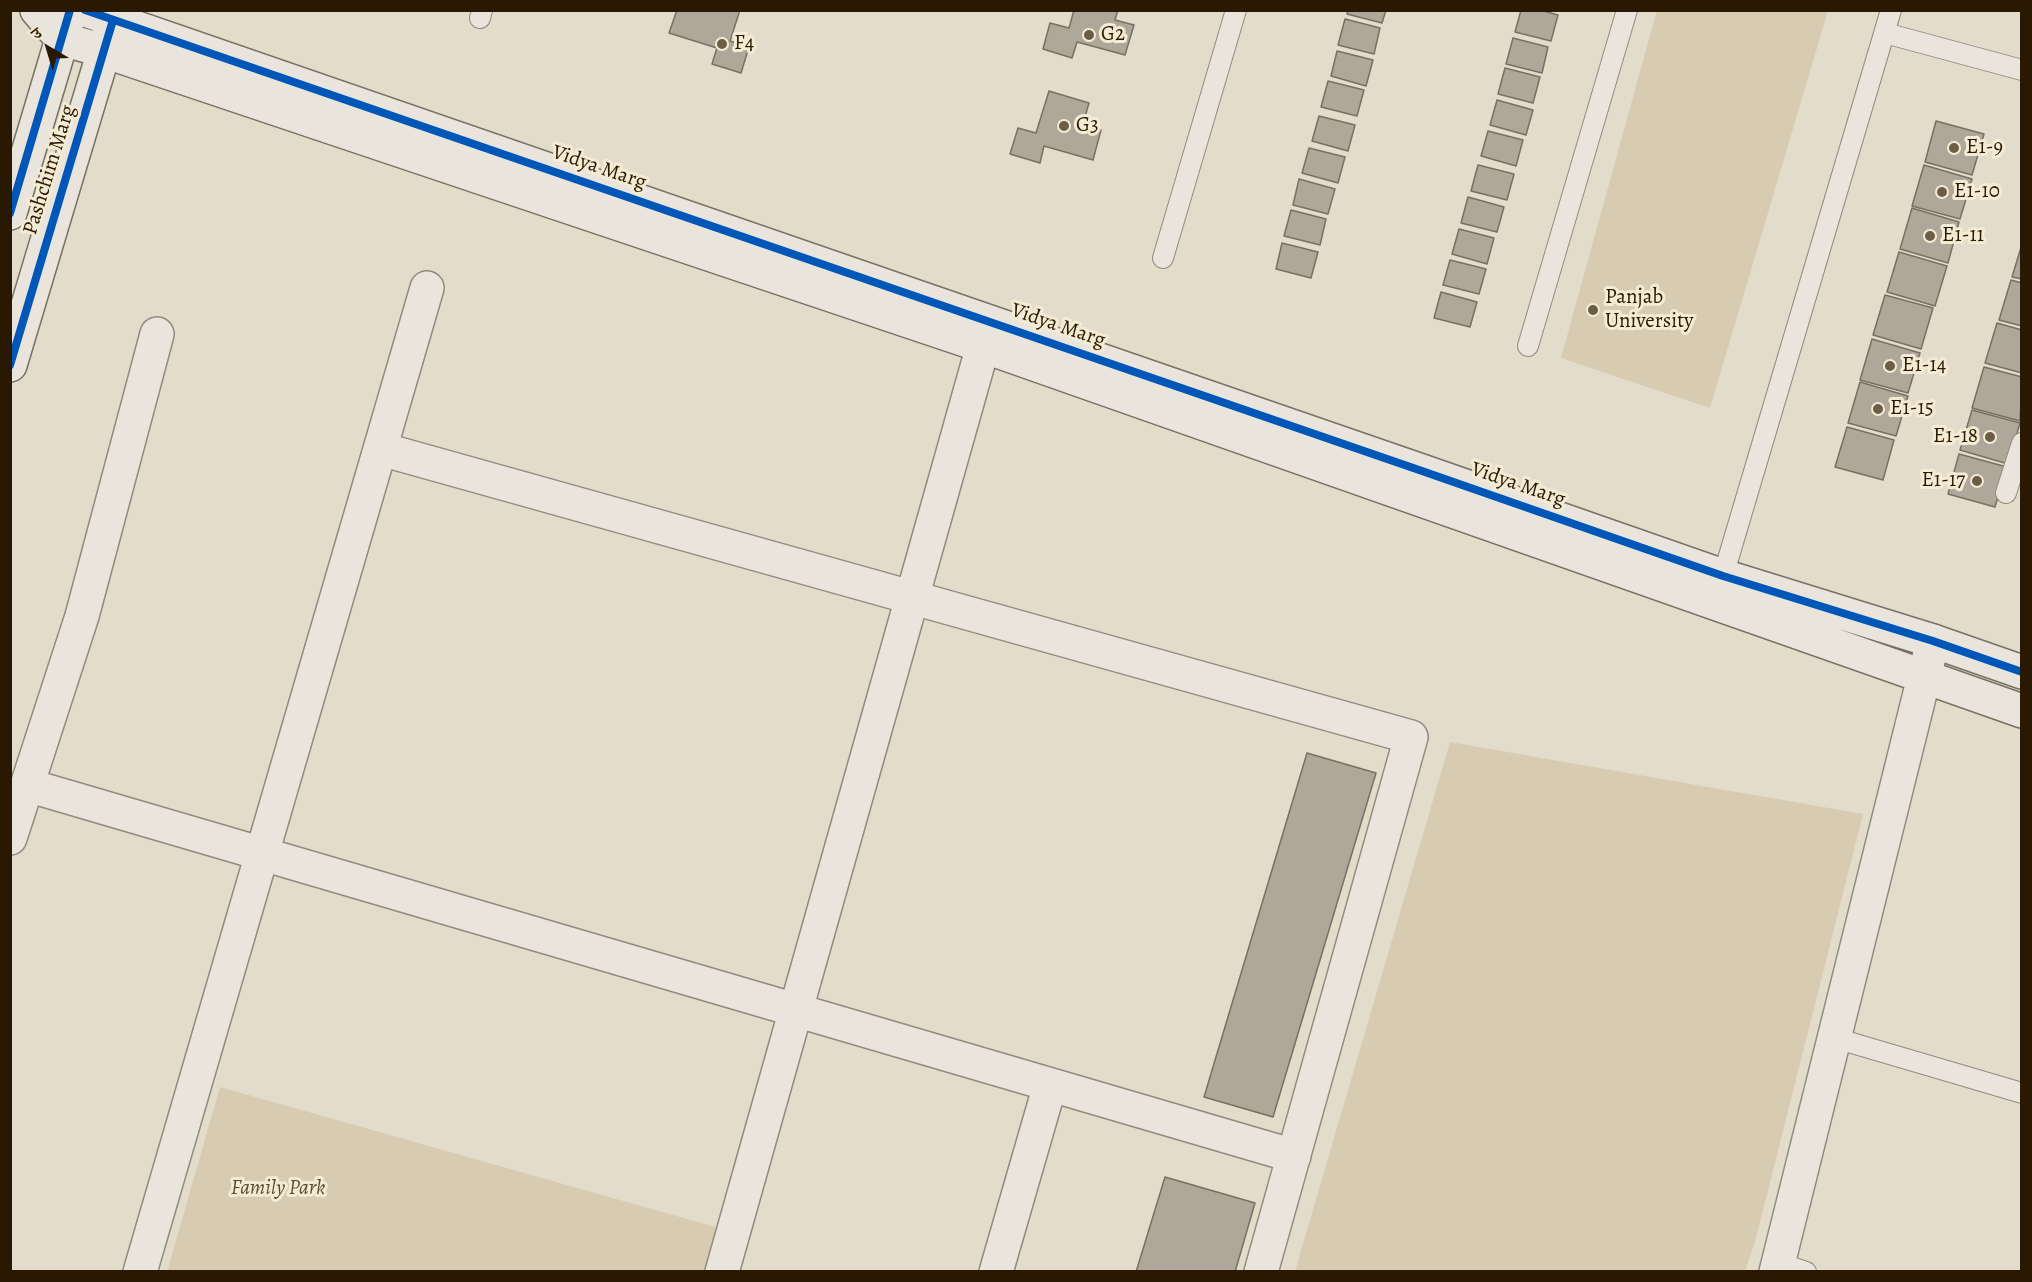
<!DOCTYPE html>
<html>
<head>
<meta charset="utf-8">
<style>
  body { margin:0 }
  #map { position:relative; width:2032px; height:1282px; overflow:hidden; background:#e4dcca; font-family:Alegreya,"Noto Serif Devanagari",serif }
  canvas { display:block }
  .frame { position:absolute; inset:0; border:12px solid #2a1902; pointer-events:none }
  .north { position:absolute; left:18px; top:18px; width:60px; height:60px; -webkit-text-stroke:4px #f4ebd5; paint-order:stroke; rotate:322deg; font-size:16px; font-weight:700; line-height:24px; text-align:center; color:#2a1902 }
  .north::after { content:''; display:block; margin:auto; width:21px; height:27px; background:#2a1902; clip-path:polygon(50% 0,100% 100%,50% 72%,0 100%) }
</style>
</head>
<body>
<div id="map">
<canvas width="2032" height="1282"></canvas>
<div class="frame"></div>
<div class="north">उ</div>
</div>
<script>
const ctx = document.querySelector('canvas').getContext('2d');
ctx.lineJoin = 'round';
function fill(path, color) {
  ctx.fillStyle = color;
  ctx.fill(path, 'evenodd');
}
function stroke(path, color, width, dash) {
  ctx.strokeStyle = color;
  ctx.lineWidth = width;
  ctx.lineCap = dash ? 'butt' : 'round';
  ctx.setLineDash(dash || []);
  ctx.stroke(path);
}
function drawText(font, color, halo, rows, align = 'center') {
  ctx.font = font + ' Alegreya,serif';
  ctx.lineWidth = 6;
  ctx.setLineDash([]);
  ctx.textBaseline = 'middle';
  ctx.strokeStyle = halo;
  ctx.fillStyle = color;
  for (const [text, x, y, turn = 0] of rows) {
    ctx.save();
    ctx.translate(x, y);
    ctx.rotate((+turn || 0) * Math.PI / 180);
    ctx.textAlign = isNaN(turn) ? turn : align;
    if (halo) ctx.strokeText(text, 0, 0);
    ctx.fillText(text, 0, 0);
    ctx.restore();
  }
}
fill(new Path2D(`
  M1657,10L1828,11L1710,408L1561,358Z
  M1450,742L1863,814L1755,1242L1745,1271H1295Z
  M220,1087L719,1228L706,1271L167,1272Z`), '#d7ccb2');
const building = new Path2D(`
  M677,10H740L730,41L749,47L741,73L712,64L717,48L669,33Z
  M1074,10H1118L1115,20L1134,25L1125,55L1077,42L1072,58L1043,49L1050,23L1069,28Z
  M1348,10H1386L1382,23L1347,14Z
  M1521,10H1540L1558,15L1551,41L1515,32Z
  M1345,19L1380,28L1374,54L1338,45Z
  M1513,38L1548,47L1542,73L1506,64Z
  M1337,51L1373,60L1366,86L1331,76Z
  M1505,68L1540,77L1533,103L1498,94Z
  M1328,81L1364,90L1357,116L1321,107Z
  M1049,91L1089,103L1083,124L1101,130L1093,160L1044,146L1040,163L1010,154L1018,128L1036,133Z
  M1497,100L1533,110L1526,135L1490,125Z
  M1319,116L1355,125L1348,151L1312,141Z
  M1936,121L1984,134L1972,175L1925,162Z
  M1488,131L1523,140L1516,166L1481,156Z
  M1309,148L1345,157L1338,183L1302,173Z
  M1478,165L1514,174L1507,200L1471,191Z
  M1924,165L1972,179L1960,219L1912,206Z
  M1299,179L1335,189L1328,214L1293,205Z
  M1468,197L1504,207L1497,232L1461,223Z
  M1912,208L1959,222L1948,263L1900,249Z
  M1291,210L1326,219L1320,245L1284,236Z
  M1459,229L1494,238L1487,264L1452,254Z
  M1282,243L1318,252L1311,278L1276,269Z
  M2022,244V279L2012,277Z
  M1899,252L1947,266L1935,306L1887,292Z
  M1450,260L1486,269L1479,294L1443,285Z
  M2011,280L2022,283V326L1999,320Z
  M1441,292L1477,302L1470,327L1434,318Z
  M1885,295L1933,308L1921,349L1873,335Z
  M1997,323L2022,330V373L1985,363Z
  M1872,339L1920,353L1908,393L1860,380Z
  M1984,367L2022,377L2020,421L1972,408Z
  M1860,382L1908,396L1896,436L1848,423Z
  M1972,410L2020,423L2008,464L1960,450Z
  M1847,427L1894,440L1883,480L1835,467Z
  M1959,454L2007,467L1995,507L1948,494Z
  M1307,753L1376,773L1273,1117L1204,1097Z
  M1165,1177L1255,1203L1235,1272H1136Z`);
fill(building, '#aea79a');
stroke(building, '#777063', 1.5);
const lane = new Path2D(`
  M480,18L482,10
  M1885,33L2022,70
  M1163,258L1236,10
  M1528,346L1627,10
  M2006,493L2022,443
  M1723,576L1891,10
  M1835,1038L2022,1093
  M1779,1263L1806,1272`);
const street = new Path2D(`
  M381,449L1411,737L1261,1272
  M27,785L1294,1156
  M10,838L82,616L157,334
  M140,1272L427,288
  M722,1272L983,346
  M996,1272L1050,1085
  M1776,1272L1933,641`);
const secondary = new Path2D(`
  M37,10L62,39L104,51L983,346L2022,711
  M85,10L1422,471L1723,576L1933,641L2022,672
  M10,213L68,19
  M10,365L110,31`);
stroke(lane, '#918b7e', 22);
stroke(street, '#918b7e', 36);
stroke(secondary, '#777063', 36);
stroke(lane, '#e9e5dc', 20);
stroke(street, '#e9e5dc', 33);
stroke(secondary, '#e9e5dc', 33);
stroke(new Path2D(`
  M85,10L1422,471L1723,576L1933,641L2022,672
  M10,213L70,10
  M10,365L113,20`), '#0057b8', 8);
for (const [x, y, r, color] of [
  [1089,35,6,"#6b5d48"],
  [722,44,6,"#6b5d48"],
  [1064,126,6,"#6b5d48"],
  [1954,148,6,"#6b5d48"],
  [1942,192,6,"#6b5d48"],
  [1930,236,6,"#6b5d48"],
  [1593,310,6,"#6b5d48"],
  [1890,366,6,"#6b5d48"],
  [1878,409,6,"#6b5d48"],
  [1990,437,6,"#6b5d48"],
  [1977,481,6,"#6b5d48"]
]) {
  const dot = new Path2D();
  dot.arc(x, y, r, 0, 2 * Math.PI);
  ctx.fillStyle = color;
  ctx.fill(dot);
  stroke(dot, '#f4ebd5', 2);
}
drawText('21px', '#2a1902', '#f4ebd5', [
  ["G2",1101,35],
  ["F4",734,44],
  ["G3",1076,126],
  ["E1-9",1966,148],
  ["E1-10",1954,192],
  ["E1-11",1942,236],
  ["Panjab",1605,298],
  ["University",1605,322],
  ["E1-14",1902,366],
  ["E1-15",1890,409],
  ["E1-18",1978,437,"right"],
  ["E1-17",1965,481,"right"]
], 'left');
drawText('21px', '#2a1902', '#f4ebd5', [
  ["Vidya Marg",599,168,19],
  ["Pashchim Marg",50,170,-73],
  ["Vidya Marg",1058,326,19],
  ["Vidya Marg",1518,485,19]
]);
drawText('italic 21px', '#5b4b31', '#f4ebd5', [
  ["Family Park",278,1189]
]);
</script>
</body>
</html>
